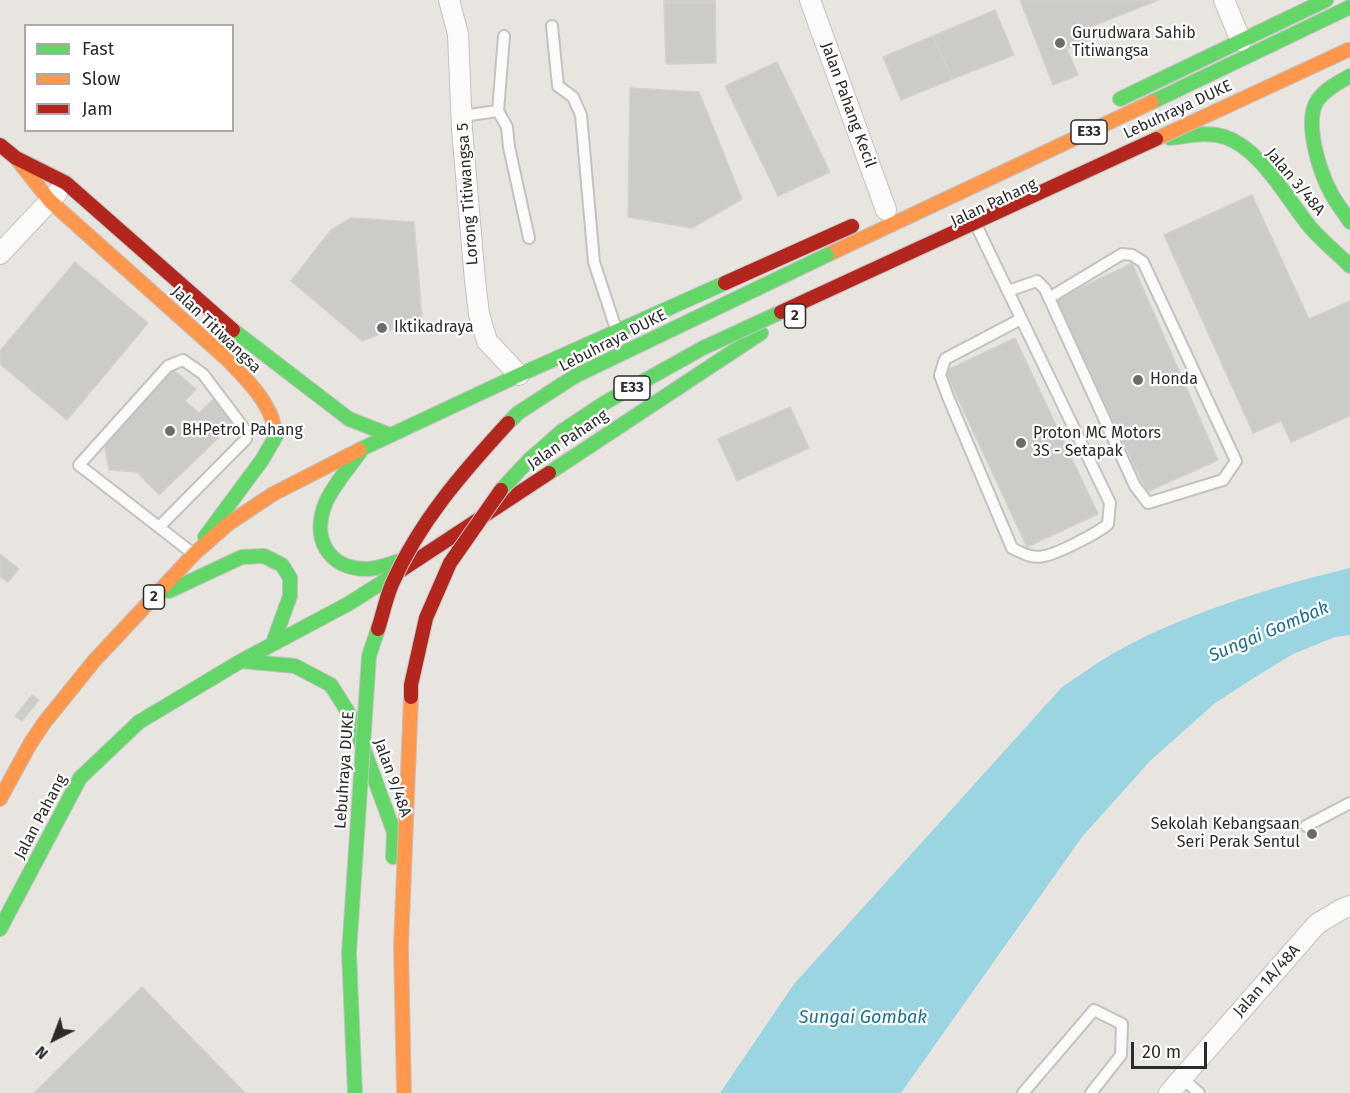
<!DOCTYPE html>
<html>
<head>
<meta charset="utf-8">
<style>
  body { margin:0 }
  #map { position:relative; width:1350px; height:1093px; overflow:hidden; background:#e8e5e1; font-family:"Fira Sans",sans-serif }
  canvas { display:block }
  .legend { position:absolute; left:24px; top:24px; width:210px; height:108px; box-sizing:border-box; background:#fff; border:2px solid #aaa; margin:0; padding:8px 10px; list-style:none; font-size:18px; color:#2b2b2b }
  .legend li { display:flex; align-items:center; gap:12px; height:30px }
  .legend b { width:30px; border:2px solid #aaa }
  .north { position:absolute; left:24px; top:1009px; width:60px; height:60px; -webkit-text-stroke:4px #fff; paint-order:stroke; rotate:222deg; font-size:16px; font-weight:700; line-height:24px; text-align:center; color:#2b2b2b }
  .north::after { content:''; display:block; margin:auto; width:21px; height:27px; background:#2b2b2b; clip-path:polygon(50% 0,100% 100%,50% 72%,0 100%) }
  .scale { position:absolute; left:1131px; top:1042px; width:76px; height:27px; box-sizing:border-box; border:3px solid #2b2b2b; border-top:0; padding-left:8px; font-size:18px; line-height:21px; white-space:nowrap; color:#2b2b2b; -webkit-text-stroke:4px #fff; paint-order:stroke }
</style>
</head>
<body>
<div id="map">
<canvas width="1350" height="1093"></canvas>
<ul class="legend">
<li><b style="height:8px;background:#63d668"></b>Fast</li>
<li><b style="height:8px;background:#ff974d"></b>Slow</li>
<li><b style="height:8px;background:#b3261e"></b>Jam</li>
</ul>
<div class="north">N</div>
<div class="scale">20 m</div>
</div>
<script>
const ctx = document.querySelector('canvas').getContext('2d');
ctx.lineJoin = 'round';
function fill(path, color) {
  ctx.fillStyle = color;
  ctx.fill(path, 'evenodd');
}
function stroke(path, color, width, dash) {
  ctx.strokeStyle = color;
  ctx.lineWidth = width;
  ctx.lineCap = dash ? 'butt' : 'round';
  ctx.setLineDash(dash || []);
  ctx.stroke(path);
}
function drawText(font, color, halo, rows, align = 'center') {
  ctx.font = font + ' "Fira Sans",sans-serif';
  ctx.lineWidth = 4.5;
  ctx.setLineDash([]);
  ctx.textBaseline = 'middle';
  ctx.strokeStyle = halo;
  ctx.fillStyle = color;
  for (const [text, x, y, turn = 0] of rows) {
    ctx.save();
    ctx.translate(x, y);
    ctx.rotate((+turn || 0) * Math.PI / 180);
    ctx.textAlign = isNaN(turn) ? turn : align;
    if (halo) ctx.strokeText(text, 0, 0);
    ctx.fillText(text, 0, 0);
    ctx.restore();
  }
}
fill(new Path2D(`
  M1350,568V635L1335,637L1293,654L1252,679L1214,704L1150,761L1082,837L901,1093H720L794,984L1062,687C1079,676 1095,664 1112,654C1183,614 1271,587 1350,568Z`), '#9cd5e2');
const building = new Path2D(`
  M664,0H715V3H664Z
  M1020,0H1158L1093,26L1098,37L1067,49L1078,75L1053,85Z
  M664,3H715L716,63L666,64Z
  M995,10L1014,55L952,79L933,36Z
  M933,36L952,79L901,100L883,57Z
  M777,62L830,172L778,196L725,86Z
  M630,88L699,92L742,199L692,228L628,217Z
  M1252,195L1309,319L1350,301V416L1291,442L1281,421L1253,433L1164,235Z
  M351,218L414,222L422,318L362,341L291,281L331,230Z
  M75,262L148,323L67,420L0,364V351Z
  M1132,263L1218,460L1147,492L1056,300Z
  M1015,338L1098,514L1027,547L945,371Z
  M175,371L196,389L185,401L199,413L215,398L236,421L159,495L137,472L109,470L104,442L166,373Z
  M790,407L809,448L737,481L718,439Z
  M0,554L19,569L8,582L0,576Z
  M32,695L39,700L22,721L15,716Z
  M142,987L245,1093H34Z`);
fill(building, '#cdcbc8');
stroke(building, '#d3d1cd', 1.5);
const lane = new Path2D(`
  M552,26L558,86L573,97L581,115L594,262L616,329
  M498,111L504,36
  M462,116L498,111L507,127L509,147L529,238
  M978,229L1110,503L1108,524C1098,533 1057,554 1044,556C1032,559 1022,553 1012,548L948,397L940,375L945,359L1021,319
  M1008,291L1037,281L1045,289L1049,298L1135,486L1148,503L1223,480L1236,461L1143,262L1132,255L1122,254L1049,298
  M160,526L246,439V431L203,374L183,360L168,366L79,465L191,552
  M1306,826L1350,803
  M1182,1078L1199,1093
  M1023,1093L1094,1010L1122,1024L1121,1055L1091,1093`);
const street = new Path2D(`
  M449,0L458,34L462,129L475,281L479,314L487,341L519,375
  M810,0L886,210
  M1224,0L1241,41
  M0,254L57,193
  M1169,1093L1317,924L1342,909L1350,906`);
const fast = new Path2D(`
  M1350,76C1339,82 1324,90 1317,101C1304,122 1319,170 1330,191C1335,202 1344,212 1350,222
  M1120,99L1326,0
  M1152,102L1350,7
  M1170,138C1188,136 1207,131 1225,137C1261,149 1287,199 1310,227C1322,241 1337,253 1350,266
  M233,330L349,419L390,435
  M359,450L519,375L725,283
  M360,452C349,468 334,484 326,502C311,537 327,569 367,569C379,569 391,563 403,560
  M549,473L761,333
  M205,537L262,460L276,436L274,426
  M169,591L242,557L264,556L282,565L290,578V596L273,643
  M241,661L295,666L331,685L353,720L394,832L393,857
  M0,929L80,778L139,722L241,661L348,604L397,573`);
const slow = new Path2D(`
  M16,158L50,201L228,360C245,378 269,401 274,426
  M827,255L1152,102
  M0,799L30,744L44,723L94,661L194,554L228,524L273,494L359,450`);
const jam = new Path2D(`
  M0,145L16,158L66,183L233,330
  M725,283L852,226
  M397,573L549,473`);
stroke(lane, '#c2c2c1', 14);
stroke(street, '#c2c2c1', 22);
stroke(fast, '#c2c2c1', 16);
stroke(slow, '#c2c2c1', 16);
stroke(jam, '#c2c2c1', 16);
stroke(lane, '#fcfbfa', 10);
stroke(street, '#fcfbfa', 20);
stroke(fast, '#63d668', 14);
stroke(slow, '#ff974d', 14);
stroke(jam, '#b3261e', 14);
const fastBridge = new Path2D(`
  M508,423L518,413L575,376L827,255
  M501,490L529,460L562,431L606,402L703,348L781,312
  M355,1093L349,953L369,656L378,629`);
const slowBridge = new Path2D(`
  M1156,139L1350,49
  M404,1093L401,946L411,697`);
const jamBridge = new Path2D(`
  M781,312L1156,139
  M378,629C383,614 386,598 392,584C419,522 463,472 508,423
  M411,697V685L426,618L450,563L501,490`);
stroke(fastBridge, '#c5c3c2', 16, []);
stroke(slowBridge, '#c5c3c2', 16, []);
stroke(jamBridge, '#c5c3c2', 16, []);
stroke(fastBridge, '#63d668', 14);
stroke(slowBridge, '#ff974d', 14);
stroke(jamBridge, '#b3261e', 14);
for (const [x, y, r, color] of [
  [1060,43,6,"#6d6c6b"],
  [382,328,6,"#6d6c6b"],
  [1138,380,6,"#6d6c6b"],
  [170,431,6,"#6d6c6b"],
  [1021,443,6,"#6d6c6b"],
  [1312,834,6,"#6d6c6b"]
]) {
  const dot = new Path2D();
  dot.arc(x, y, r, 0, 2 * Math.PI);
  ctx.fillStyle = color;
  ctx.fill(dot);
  stroke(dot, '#fff', 2);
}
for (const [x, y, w] of [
  [1089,132,36],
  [795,316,21],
  [632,388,36],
  [154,597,21]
]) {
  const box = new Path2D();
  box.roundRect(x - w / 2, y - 12, w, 24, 4.5);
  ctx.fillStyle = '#fff';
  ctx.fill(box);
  stroke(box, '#2b2b2b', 1.5);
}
drawText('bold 15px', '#2b2b2b', null, [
  ["E33",1089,132],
  ["2",795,316],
  ["E33",632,388],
  ["2",154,597]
]);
drawText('16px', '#2b2b2b', '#fff', [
  ["Gurudwara Sahib",1072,34],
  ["Titiwangsa",1072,52],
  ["Iktikadraya",394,328],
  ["Honda",1150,380],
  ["BHPetrol Pahang",182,431],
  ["Proton MC Motors",1033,434],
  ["3S - Setapak",1033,452],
  ["Sekolah Kebangsaan",1300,825,"right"],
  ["Seri Perak Sentul",1300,843,"right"]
], 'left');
drawText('16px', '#2b2b2b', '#fff', [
  ["Jalan Pahang Kecil",848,105,70],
  ["Lebuhraya DUKE",1178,110,-25],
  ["Jalan 3/48A",1295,182,50],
  ["Lorong Titiwangsa 5",468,194,-94],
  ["Jalan Pahang",994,203,-25],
  ["Jalan Titiwangsa",216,330,44],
  ["Lebuhraya DUKE",613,341,-27],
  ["Jalan Pahang",568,440,-34],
  ["Lebuhraya DUKE",345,770,-86],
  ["Jalan 9/48A",392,778,70],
  ["Jalan Pahang",41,817,-62],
  ["Jalan 1A/48A",1267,981,-48]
]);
drawText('italic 18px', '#1a6f90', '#fff', [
  ["Sungai Gombak",1269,632,-23],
  ["Sungai Gombak",863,1018]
]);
</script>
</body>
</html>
